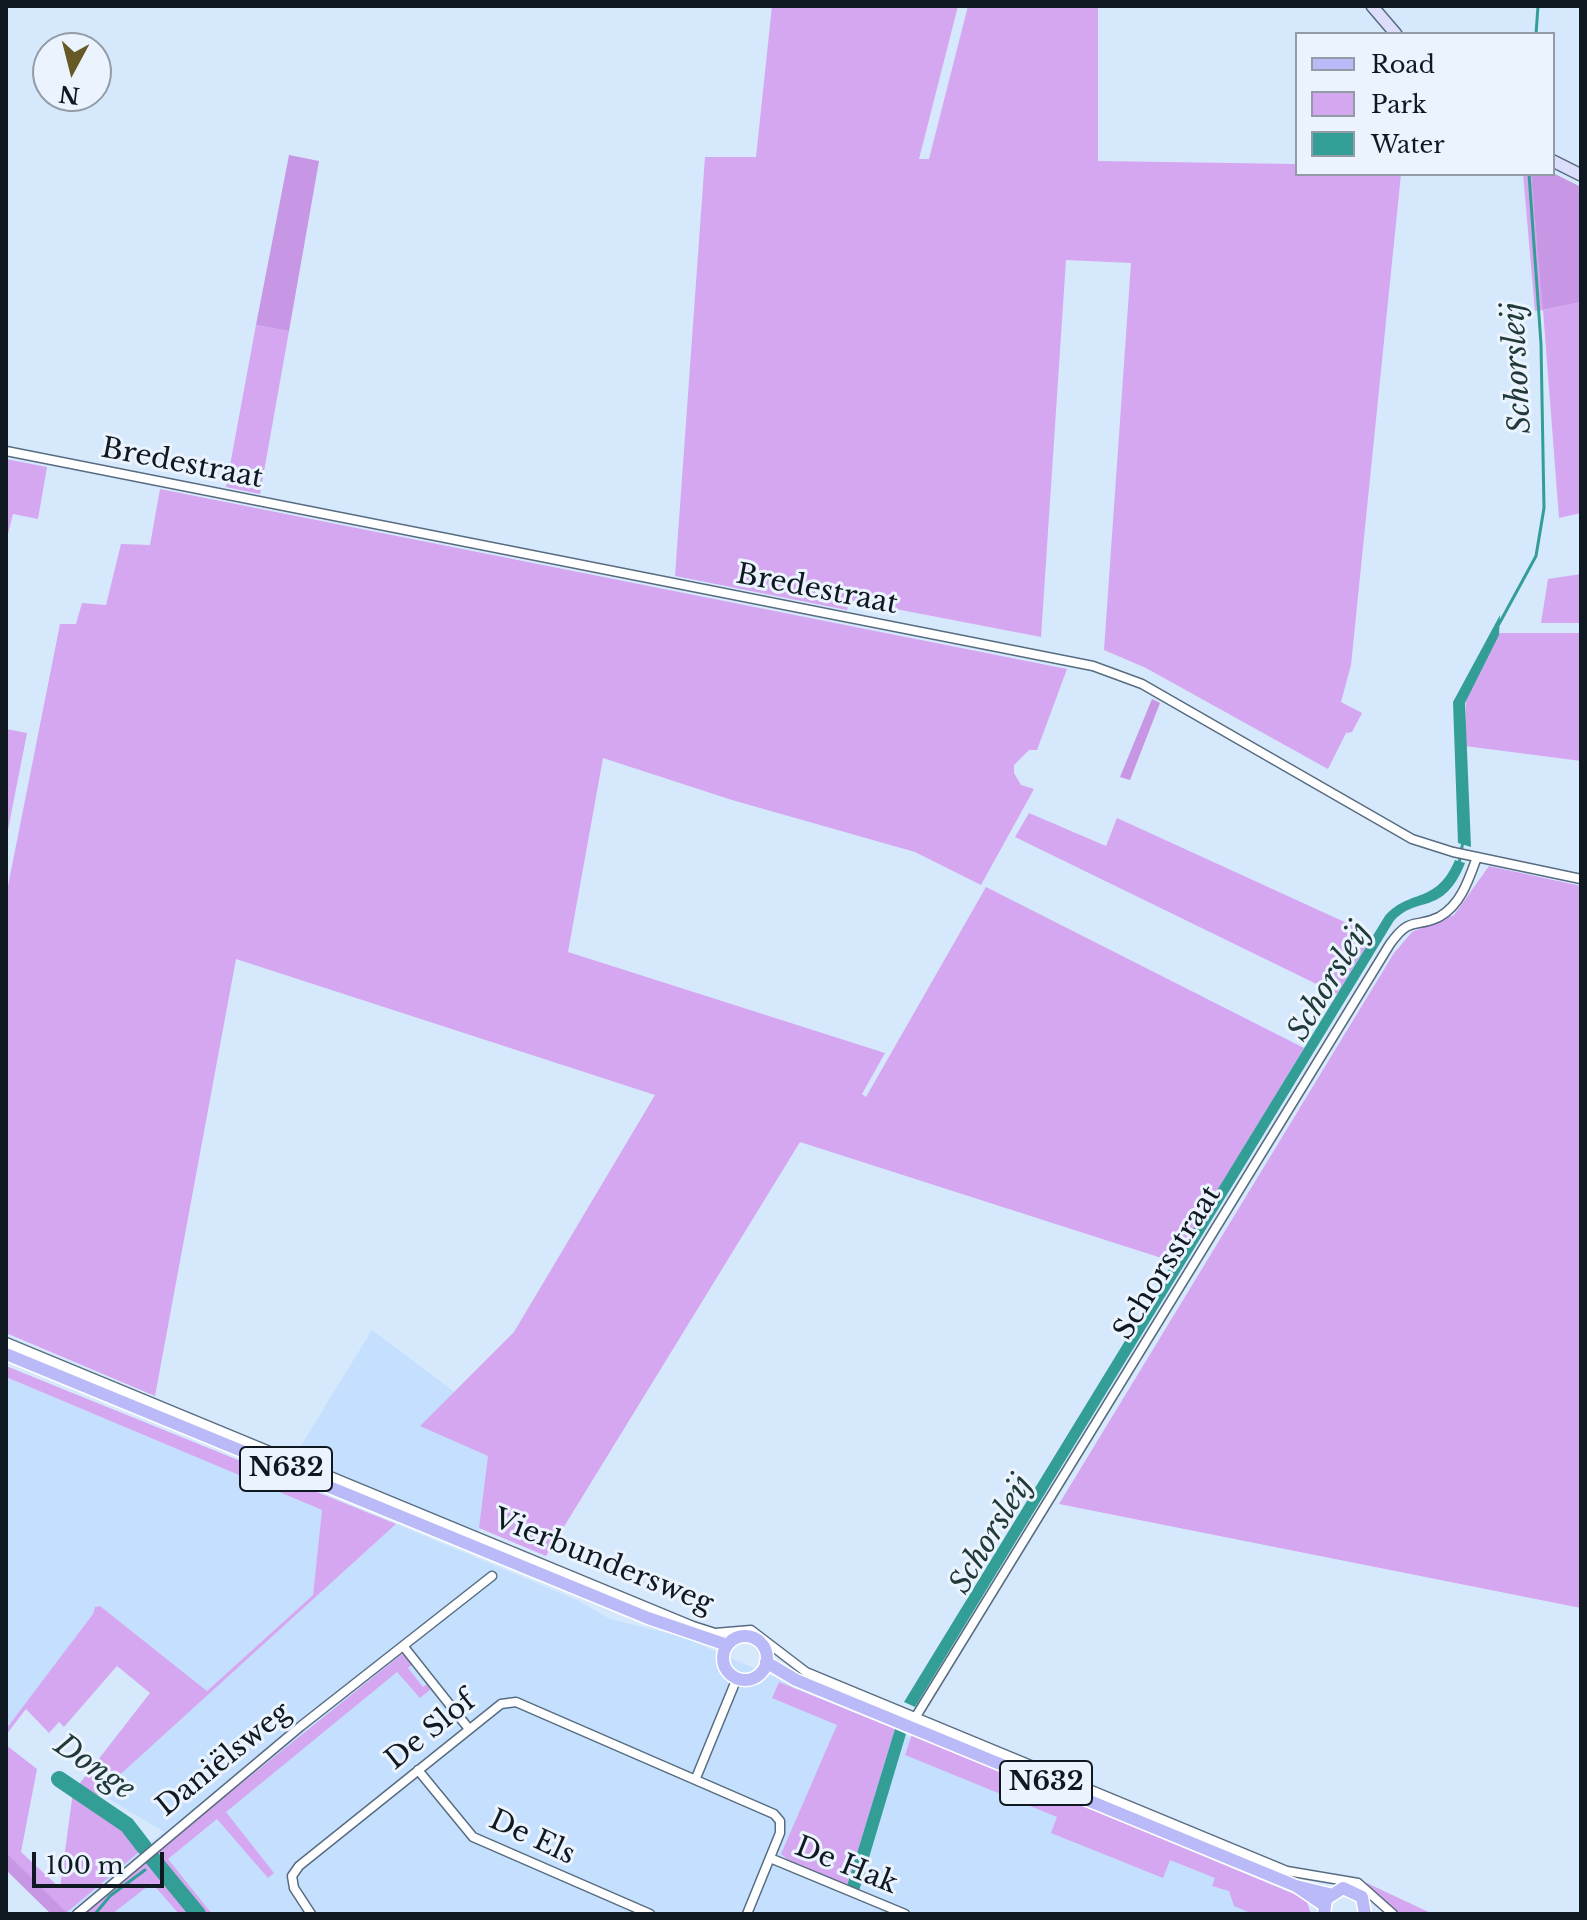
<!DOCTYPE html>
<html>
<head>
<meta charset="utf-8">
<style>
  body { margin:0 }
  #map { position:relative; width:1587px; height:1920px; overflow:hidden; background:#d6e8fc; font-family:"Libre Baskerville",serif }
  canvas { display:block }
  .frame { position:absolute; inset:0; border:8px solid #101821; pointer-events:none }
  .legend { position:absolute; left:1295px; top:32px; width:260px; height:144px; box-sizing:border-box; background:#ebf4fe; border:2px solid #939ca6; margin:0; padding:10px 14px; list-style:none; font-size:24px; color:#101821 }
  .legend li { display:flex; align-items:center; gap:16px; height:40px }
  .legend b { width:40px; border:2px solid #939ca6 }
  .north { position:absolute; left:32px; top:32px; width:80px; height:80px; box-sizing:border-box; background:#ebf4fe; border:2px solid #939ca6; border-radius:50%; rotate:187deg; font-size:22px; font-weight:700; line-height:32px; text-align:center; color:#101821 }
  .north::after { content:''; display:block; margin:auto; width:28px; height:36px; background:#665926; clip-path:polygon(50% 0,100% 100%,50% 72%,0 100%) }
  .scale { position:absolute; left:32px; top:1852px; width:132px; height:36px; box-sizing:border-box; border:4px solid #101821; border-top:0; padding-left:10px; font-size:24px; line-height:28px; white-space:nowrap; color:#101821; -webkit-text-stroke:6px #ebf4fe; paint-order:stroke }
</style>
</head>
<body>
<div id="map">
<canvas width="1587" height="1920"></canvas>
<div class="frame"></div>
<ul class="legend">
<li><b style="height:10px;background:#b9baf7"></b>Road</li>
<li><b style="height:22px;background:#d5a7f1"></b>Park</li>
<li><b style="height:22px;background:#339e96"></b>Water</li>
</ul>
<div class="north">N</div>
<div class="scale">100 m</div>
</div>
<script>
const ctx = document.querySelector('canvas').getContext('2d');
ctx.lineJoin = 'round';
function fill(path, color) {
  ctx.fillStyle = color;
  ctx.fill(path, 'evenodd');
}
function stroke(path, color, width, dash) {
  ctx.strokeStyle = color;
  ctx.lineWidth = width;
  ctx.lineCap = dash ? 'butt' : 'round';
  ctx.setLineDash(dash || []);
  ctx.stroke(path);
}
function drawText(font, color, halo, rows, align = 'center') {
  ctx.font = font + ' "Libre Baskerville",serif';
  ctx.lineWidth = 6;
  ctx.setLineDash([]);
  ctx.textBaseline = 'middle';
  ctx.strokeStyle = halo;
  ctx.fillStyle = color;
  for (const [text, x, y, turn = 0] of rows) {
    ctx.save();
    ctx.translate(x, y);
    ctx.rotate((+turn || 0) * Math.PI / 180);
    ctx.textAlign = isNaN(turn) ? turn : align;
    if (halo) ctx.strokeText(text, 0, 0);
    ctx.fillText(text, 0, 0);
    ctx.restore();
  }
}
fill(new Path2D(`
  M372,1330L457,1394L494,1453L500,1488L474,1539L297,1465V1452Z
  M6,1377L322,1510L313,1595L207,1691L100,1606L95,1607L94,1614L6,1729Z
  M396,1524L579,1601L610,1619L683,1637L1310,1914H58L164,1832L99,1793Z`), '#c4e0fe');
fill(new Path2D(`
  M772,6H958L919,159H929L968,6H1098V161L1297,164V174H1401L1351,665L1341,702L1362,713L1352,732L1346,733L1328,769L1146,668L1104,650L1131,263L1066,260L1041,637L849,600L847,610L675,576L705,157H756Z
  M1523,174H1531L1544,310L1581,302V513L1559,518L1543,310L1535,311Z
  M256,325L289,331L260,494L226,487Z
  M6,459L47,467L38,519L13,514L6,542Z
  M160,489L1067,669L1037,750H1029L1014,765V773L1021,785L1034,789L981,885L915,852L732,800L603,758L568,952L885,1053L862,1094L866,1097L986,887L1304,1048L1174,1262L800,1142L546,1556L479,1528L488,1456L420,1426L514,1332L655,1095L236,959L155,1396L6,1333V896L60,624H76L82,603L106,605L121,544L150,545Z
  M1581,574V623H1541L1548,579Z
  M1499,633H1581V761L1465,746L1466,698Z
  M6,729L27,733L6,840Z
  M1029,813L1106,846L1117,818L1373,935L1337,994L1015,837Z
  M1489,866L1581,886V1608L1059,1504L1394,953L1412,932L1454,915Z
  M6,1366L396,1524L91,1801L131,1829L145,1847L66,1913L6,1852V1745L37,1769L21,1852L60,1888L73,1792L150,1693L117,1666L64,1727L59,1722L49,1733L26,1709L6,1735V1729L93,1614L95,1607L100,1606L207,1691L313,1595L322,1510L6,1377Z
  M402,1654L413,1664L408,1668L423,1687L429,1683L430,1690L420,1698L397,1672L226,1812L274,1873L268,1878L217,1819L168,1859L212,1914H179L152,1883L112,1914H79Z
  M779,1682L895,1729L847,1886L791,1862L781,1854L837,1725L772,1698Z
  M912,1734L1306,1899L1311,1914H1253L1234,1906L1229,1891L1212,1886L1215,1878L1170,1860L1163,1878L1051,1833L1057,1817L905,1755Z
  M1356,1878L1433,1914H1402L1386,1906Z`), '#d5a7f1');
fill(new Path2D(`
  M289,155L319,161L289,331L256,325Z
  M1553,173L1581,187V302L1543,310L1531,174Z
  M1152,699L1160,703L1130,780L1120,777Z
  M6,1852L66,1912L65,1914H51L6,1870Z`), '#c796e4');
fill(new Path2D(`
  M1500,615L1499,635L1465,703L1471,847L1458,843L1453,702Z
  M1455,860L1465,863C1443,918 1416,894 1393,922L915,1707L904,1702L1385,916C1410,888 1436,905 1455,860Z
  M895,1729L906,1734L859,1891L847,1886Z`), '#339e96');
stroke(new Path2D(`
  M1536,34L1538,6
  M1499,624L1536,556L1544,508L1541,344L1529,174
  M1459,864L1463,841
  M95,1914L110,1896L145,1870`), '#339e96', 3);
stroke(new Path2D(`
  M59,1779L127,1825L144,1847
  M152,1858L198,1914`), '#339e96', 16);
const minor = new Path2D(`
  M6,451L1093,666L1142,684L1412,839L1453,852L1581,879
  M6,1342L693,1626L715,1633L751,1630L806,1672L1287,1871L1358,1883L1393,1914
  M404,1647L469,1729
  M915,1718L1390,944C1411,915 1414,929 1439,917C1461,905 1469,879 1477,857
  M418,1770L473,1837L650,1914
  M696,1778L737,1678
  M770,1858L905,1914
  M77,1914L301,1726L492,1576
  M311,1914L294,1888L292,1876L299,1866L501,1704L516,1702L774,1814L780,1821V1833L747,1914`);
const secondary = new Path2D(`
  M1372,6L1396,34
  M1553,161L1581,175`);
const primary = new Path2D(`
  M6,1354L648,1618L727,1645
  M723 1658a22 22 0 1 1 44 0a22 22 0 1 1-44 0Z
  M766,1662L796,1680L1296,1886L1324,1905
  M1296,1886L1329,1894
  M1324,1914L1326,1899L1343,1888L1362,1897L1365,1914`);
stroke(minor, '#586c81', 11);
stroke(secondary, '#586c81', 14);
stroke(primary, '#fff', 15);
stroke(minor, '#fff', 8);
stroke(secondary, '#dcdcfb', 11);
stroke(primary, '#b9baf7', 12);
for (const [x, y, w] of [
  [286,1469,92],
  [1046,1783,92]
]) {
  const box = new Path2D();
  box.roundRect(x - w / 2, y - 22, w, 44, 6);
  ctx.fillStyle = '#ebf4fe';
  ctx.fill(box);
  stroke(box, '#101821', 2);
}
drawText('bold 26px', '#101821', null, [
  ["N632",286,1469],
  ["N632",1046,1783]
]);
drawText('28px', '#101821', '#ebf4fe', [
  ["Bredestraat",182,464,11],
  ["Bredestraat",817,590,11],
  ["Schorsstraat",1168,1263,-58],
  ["Vierbundersweg",603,1562,22],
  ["De Slof",431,1731,-39],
  ["Daniëlsweg",224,1760,-39],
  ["De Els",532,1838,25],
  ["De Hak",846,1866,22]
]);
drawText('italic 30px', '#223a37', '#ebf4fe', [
  ["Schorsleij",1518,368,-93],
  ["Schorsleij",1330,982,-59],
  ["Schorsleij",992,1535,-59],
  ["Donge",94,1768,35]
]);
</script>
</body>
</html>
